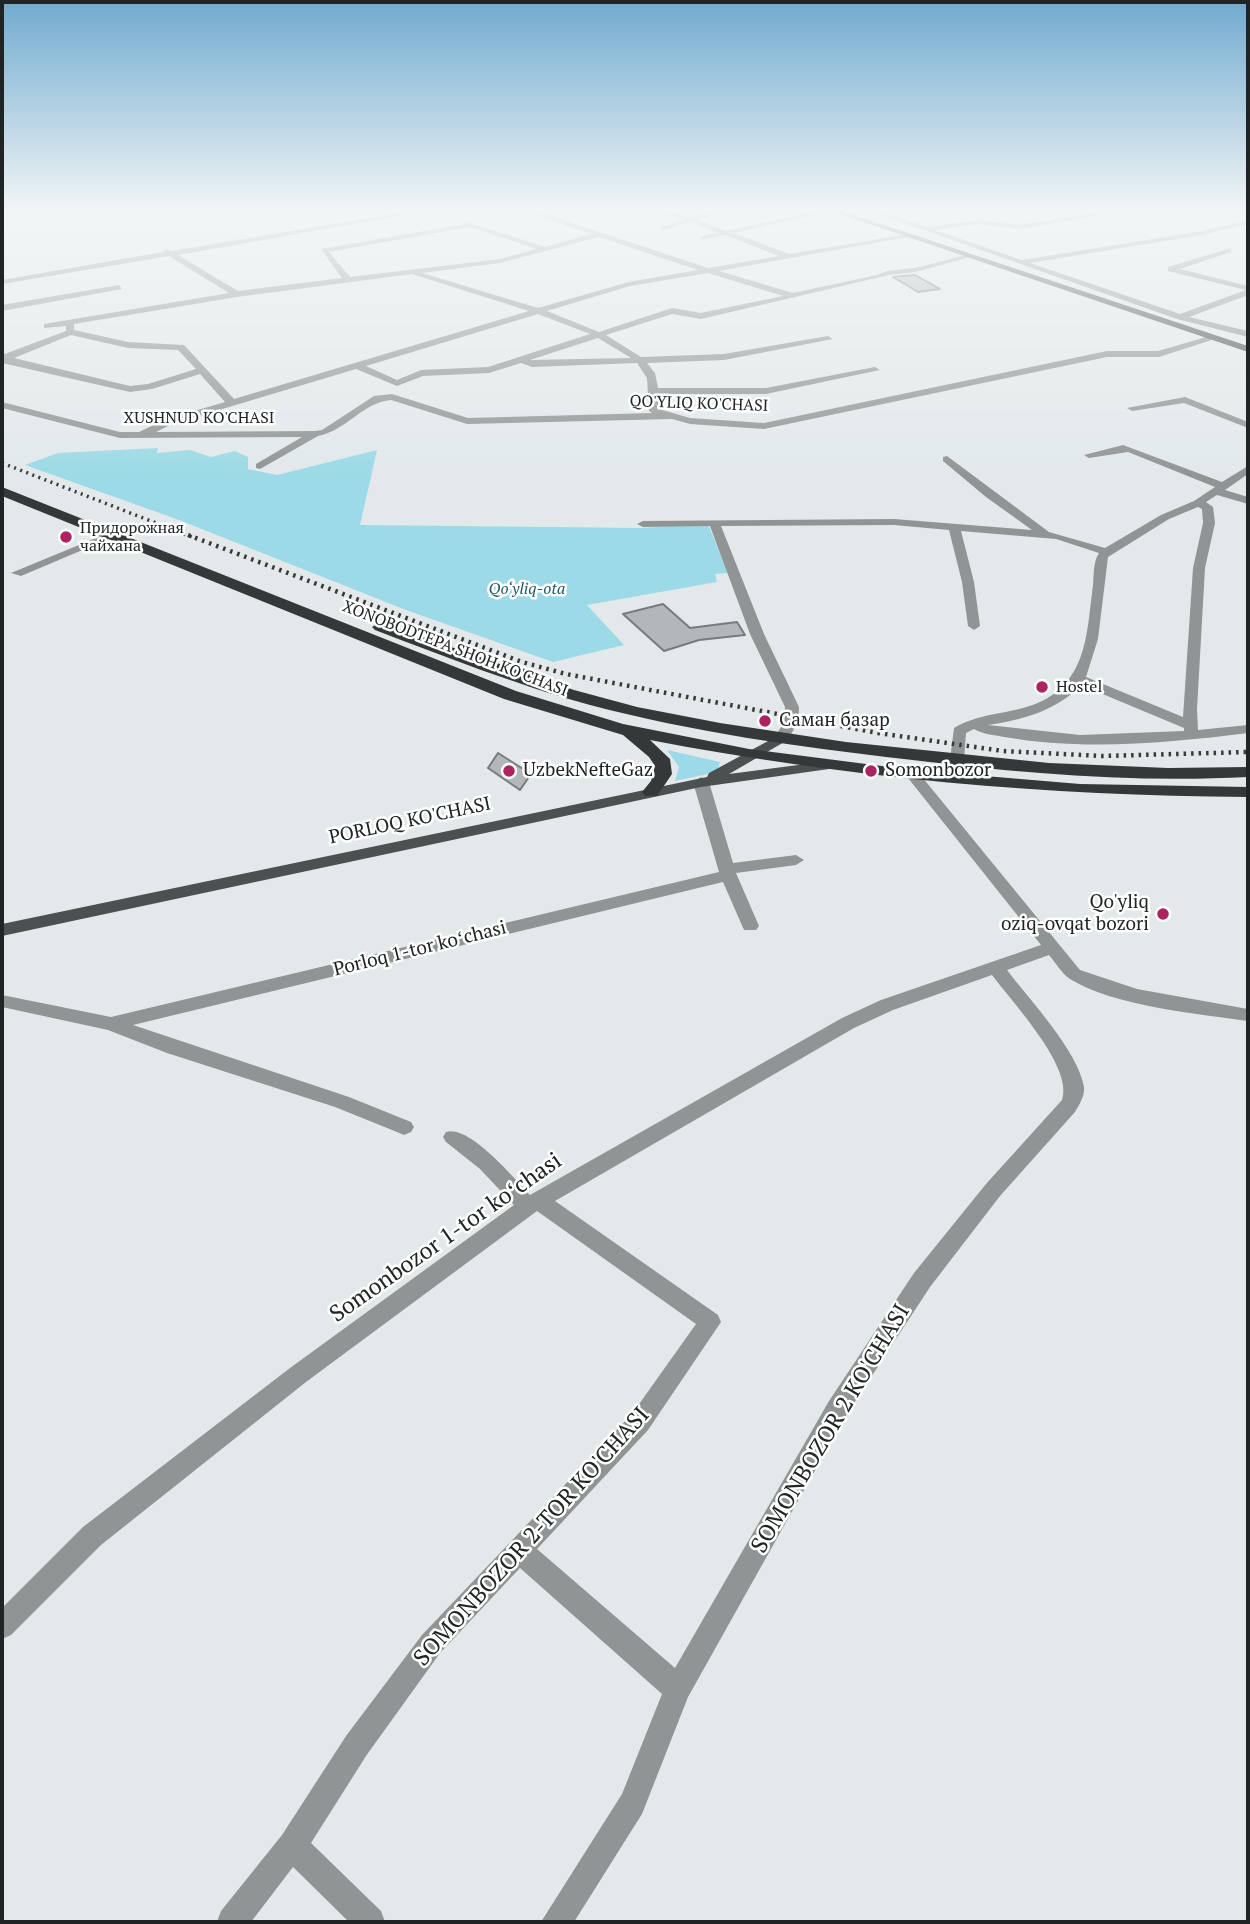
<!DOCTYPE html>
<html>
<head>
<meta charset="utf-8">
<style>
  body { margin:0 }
  #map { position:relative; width:1250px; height:1924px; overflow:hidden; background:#e3e9eb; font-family:"PT Serif",serif }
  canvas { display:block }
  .frame { position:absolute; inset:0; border:4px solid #212424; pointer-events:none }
</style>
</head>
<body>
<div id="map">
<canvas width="1250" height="1924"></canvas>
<div class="frame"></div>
</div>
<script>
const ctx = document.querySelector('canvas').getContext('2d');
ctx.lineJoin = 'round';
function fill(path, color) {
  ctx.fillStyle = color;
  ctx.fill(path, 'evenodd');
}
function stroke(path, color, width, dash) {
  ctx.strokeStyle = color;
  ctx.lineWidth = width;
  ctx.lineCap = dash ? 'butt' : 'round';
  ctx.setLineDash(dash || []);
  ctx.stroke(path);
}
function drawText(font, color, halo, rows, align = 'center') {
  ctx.font = font + ' "PT Serif",serif';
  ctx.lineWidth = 5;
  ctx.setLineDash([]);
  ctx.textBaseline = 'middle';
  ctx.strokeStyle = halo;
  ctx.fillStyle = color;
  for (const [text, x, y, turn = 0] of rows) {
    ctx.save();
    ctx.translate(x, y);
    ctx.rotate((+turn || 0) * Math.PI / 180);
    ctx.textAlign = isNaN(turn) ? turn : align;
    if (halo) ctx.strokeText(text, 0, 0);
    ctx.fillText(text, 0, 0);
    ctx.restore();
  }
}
fill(new Path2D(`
  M158,448L157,453L190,450L211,457L235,451L248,457V469L277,475L377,450L360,525L641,528L708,524L728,573L715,574L717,582L587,605L624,645L553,662L406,610L179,520L25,465L58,453Z
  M667,750L720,762L717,772L675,781L679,767Z`), '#9bdae6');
const building = new Path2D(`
  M915,275L940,289L918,292L893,277Z
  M663,604L690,628L737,622L745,635L699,640L664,651L623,614Z
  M498,753L531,774L520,790L488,768Z`);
fill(building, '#b2b8b9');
stroke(building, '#767c7d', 2);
fill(new Path2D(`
  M429,208H445L178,255L238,291L342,278L321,249L470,223L545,247L591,234L516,208H527L708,268L779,256L725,235L701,240V236L718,233L691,222L661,231V227L683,220L642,208C658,208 672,215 688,216C700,218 714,208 727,208L698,220L726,231L832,208V211L734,233L789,254L909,234L913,236L719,271L793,293L877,275L887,271L915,268L970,254L974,256L915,272L889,275L701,319L672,314L606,335L641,357L724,354L828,336L833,339L724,360L647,363L655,373L658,388H766L875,367L880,370L766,394H658L659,409L690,418L764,423L1107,351H1158L1213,335L1218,338L1159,357H1107L764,429L690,424L672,419L467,424L391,400C363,402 346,431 318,436L260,469L256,468V464L302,437L120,438L2,408V402L120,432H139L164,420L225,402L200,374L152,389L130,392L2,363V355L66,331V326L44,328V324L229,293L169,256L2,284V280L163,252L166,249L172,251ZM470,227L537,249L500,259L350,277L329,252ZM599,237L698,270L629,282L538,308L422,273L500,263ZM708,273L783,296L701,313L672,308L599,332L547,311L630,286ZM412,274L529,311L234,399L184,345L128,342L74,330V324L237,297ZM538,314L590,334L488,367L421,370L397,380L366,366ZM71,335L128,348L178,350L196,369L148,384L130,386L14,358ZM598,338L631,358L530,360ZM521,363L532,367L637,363L647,378L649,411L652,413L468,418L392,394L374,396L322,430L315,431L156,432L172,424L356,369L397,386L423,376L489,373Z
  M861,208H871L926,227L978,220L1019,225L1126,208H1142L1019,229L978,224L935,230L1022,260L1202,231L1248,220V224L1202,235L1030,263L1180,314L1246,290L1168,271V267L1231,248V252L1180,269L1248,286V295L1189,317L1248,331V337L1177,319Z
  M119,285L122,289L2,311V305Z
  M1185,397L1248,422V428L1184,403L1132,411L1127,408Z
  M1123,445L1222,482L1248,466V474L1225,490L1248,497V504L1217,495L1206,502L1213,507L1215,523L1205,568L1197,709L1198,730L1248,725V733C1168,743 1084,751 1004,737C994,735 982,734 974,729L966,733L964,760L957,764L952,763L950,760L954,728C982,711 1016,715 1046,699C1088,675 1087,629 1093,585C1094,575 1093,562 1099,553L1056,539L961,531L974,582L980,626L974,630L968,626L962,582L949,530L894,525L721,526L764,634L799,707C799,721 795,730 786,741H776L774,738L783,724L785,707L750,634L710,526L643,527L637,524L643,521L894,519L1032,530L986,497L943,461V457L947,456L1049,532L1105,548L1161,515L1194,501L1215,487L1128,452L1089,458L1084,455ZM1198,507L1202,509L1203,523L1193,568L1183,717L1086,677L1098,639L1108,557L1169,519ZM1081,685L1184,728V731L1080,735L988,725C1022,720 1056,711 1081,685Z
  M108,533L118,535L21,576L11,573Z
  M913,771L918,772L1080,970L1137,989L1248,1009V1021C1198,1014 1113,1006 1070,979C1062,974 1055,962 1049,955L1007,970C1029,999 1078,1051 1084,1087C1085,1096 1079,1105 1075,1112L1000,1196L930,1287L845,1417L688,1697L642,1814L574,1922H541L622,1794L662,1694L520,1568L440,1653L366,1756L311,1843L381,1911L385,1922H349L293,1867L251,1922H217L221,1911L282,1835L346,1736L422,1635L632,1414L696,1324L537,1211L306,1382L101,1545L11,1635L2,1639V1608L83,1527L290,1368L514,1205L480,1169L446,1142L443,1137L446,1132C469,1124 515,1179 530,1195L842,1018L881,1000L1041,945L908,778L906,775ZM992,975C1011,1001 1074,1067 1062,1100L986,1184L914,1273L829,1401L675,1668L537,1549L648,1430L721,1322L718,1315L555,1201L854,1028L893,1010Z
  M701,777L709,782L733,863L796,855L804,860L796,865L736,873L759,926L756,930H744L723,882L133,1025L349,1097L411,1122L414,1127L411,1132L404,1135L397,1132L335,1107L167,1053L108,1030L2,1007V995L111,1017L719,872L693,782Z`), '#919494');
fill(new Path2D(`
  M822,208H833L1248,346V352Z
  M781,734L786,735L788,738L786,741L729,774L829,761L836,765L829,769L701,787L2,936V924L707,777L709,773Z`), '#4b5051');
fill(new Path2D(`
  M2,487L516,691L623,724L749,749L913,770L1080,784L1248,787V797C1047,796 848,778 650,740L670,759L672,774L657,796H645L642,792L651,781L655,766L649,757L623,735L504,699L2,496Z
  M380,622L574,690L637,707L720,723L846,742L1049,763L1168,768L1248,767V777C1133,783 1018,773 904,759C798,747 693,732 590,705C517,685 446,657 375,630L372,627Z`), '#333839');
stroke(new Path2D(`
  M2,463L192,537`), '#373a3a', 3.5, [2, 4.5]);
stroke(new Path2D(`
  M188,535L522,662L566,674L878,733L1003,751L1103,756L1248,752`), '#373a3a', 4.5, [2.5, 5]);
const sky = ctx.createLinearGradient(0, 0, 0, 477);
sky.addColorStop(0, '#70aace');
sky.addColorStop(0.44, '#f2f5f6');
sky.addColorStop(1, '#f2f5f600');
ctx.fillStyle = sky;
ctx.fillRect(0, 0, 1250, 477);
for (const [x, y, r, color] of [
  [66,537,7,"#ae225f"],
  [1042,687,7,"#ae225f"],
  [765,721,7,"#ae225f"],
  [509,771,7,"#ae225f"],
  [871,771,7,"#ae225f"],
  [1163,914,7,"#ae225f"]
]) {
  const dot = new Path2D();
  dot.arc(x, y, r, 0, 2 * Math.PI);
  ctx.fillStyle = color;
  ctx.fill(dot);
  stroke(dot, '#fff', 2.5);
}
drawText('16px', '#212424', '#fff', [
  ["QO'YLIQ KO'CHASI",699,404,2],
  ["XUSHNUD KO'CHASI",199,418],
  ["XONOBODTEPA SHOH KO'CHASI",455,649,21]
]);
drawText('16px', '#212424', '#fff', [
  ["Придорожная",80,528],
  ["чайхана",80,546],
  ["Hostel",1056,687]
], 'left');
drawText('italic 16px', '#235a63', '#fff', [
  ["Qo‘yliq-ota",527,589]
]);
drawText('19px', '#212424', '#fff', [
  ["Саман базар",779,721],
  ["UzbekNefteGaz",523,771],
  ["Somonbozor",885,771],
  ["Qo'yliq",1149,903,"right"],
  ["oziq-ovqat bozori",1149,925,"right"]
], 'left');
drawText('19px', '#212424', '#fff', [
  ["PORLOQ KO'CHASI",410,821,-12],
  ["Porloq 1-tor koʻchasi",420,949,-14]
]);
drawText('23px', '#212424', '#fff', [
  ["Somonbozor 1-tor koʻchasi",446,1238,-35],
  ["SOMONBOZOR 2 KO'CHASI",831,1429,-59],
  ["SOMONBOZOR 2-TOR KO'CHASI",532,1537,-48]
]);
</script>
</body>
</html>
